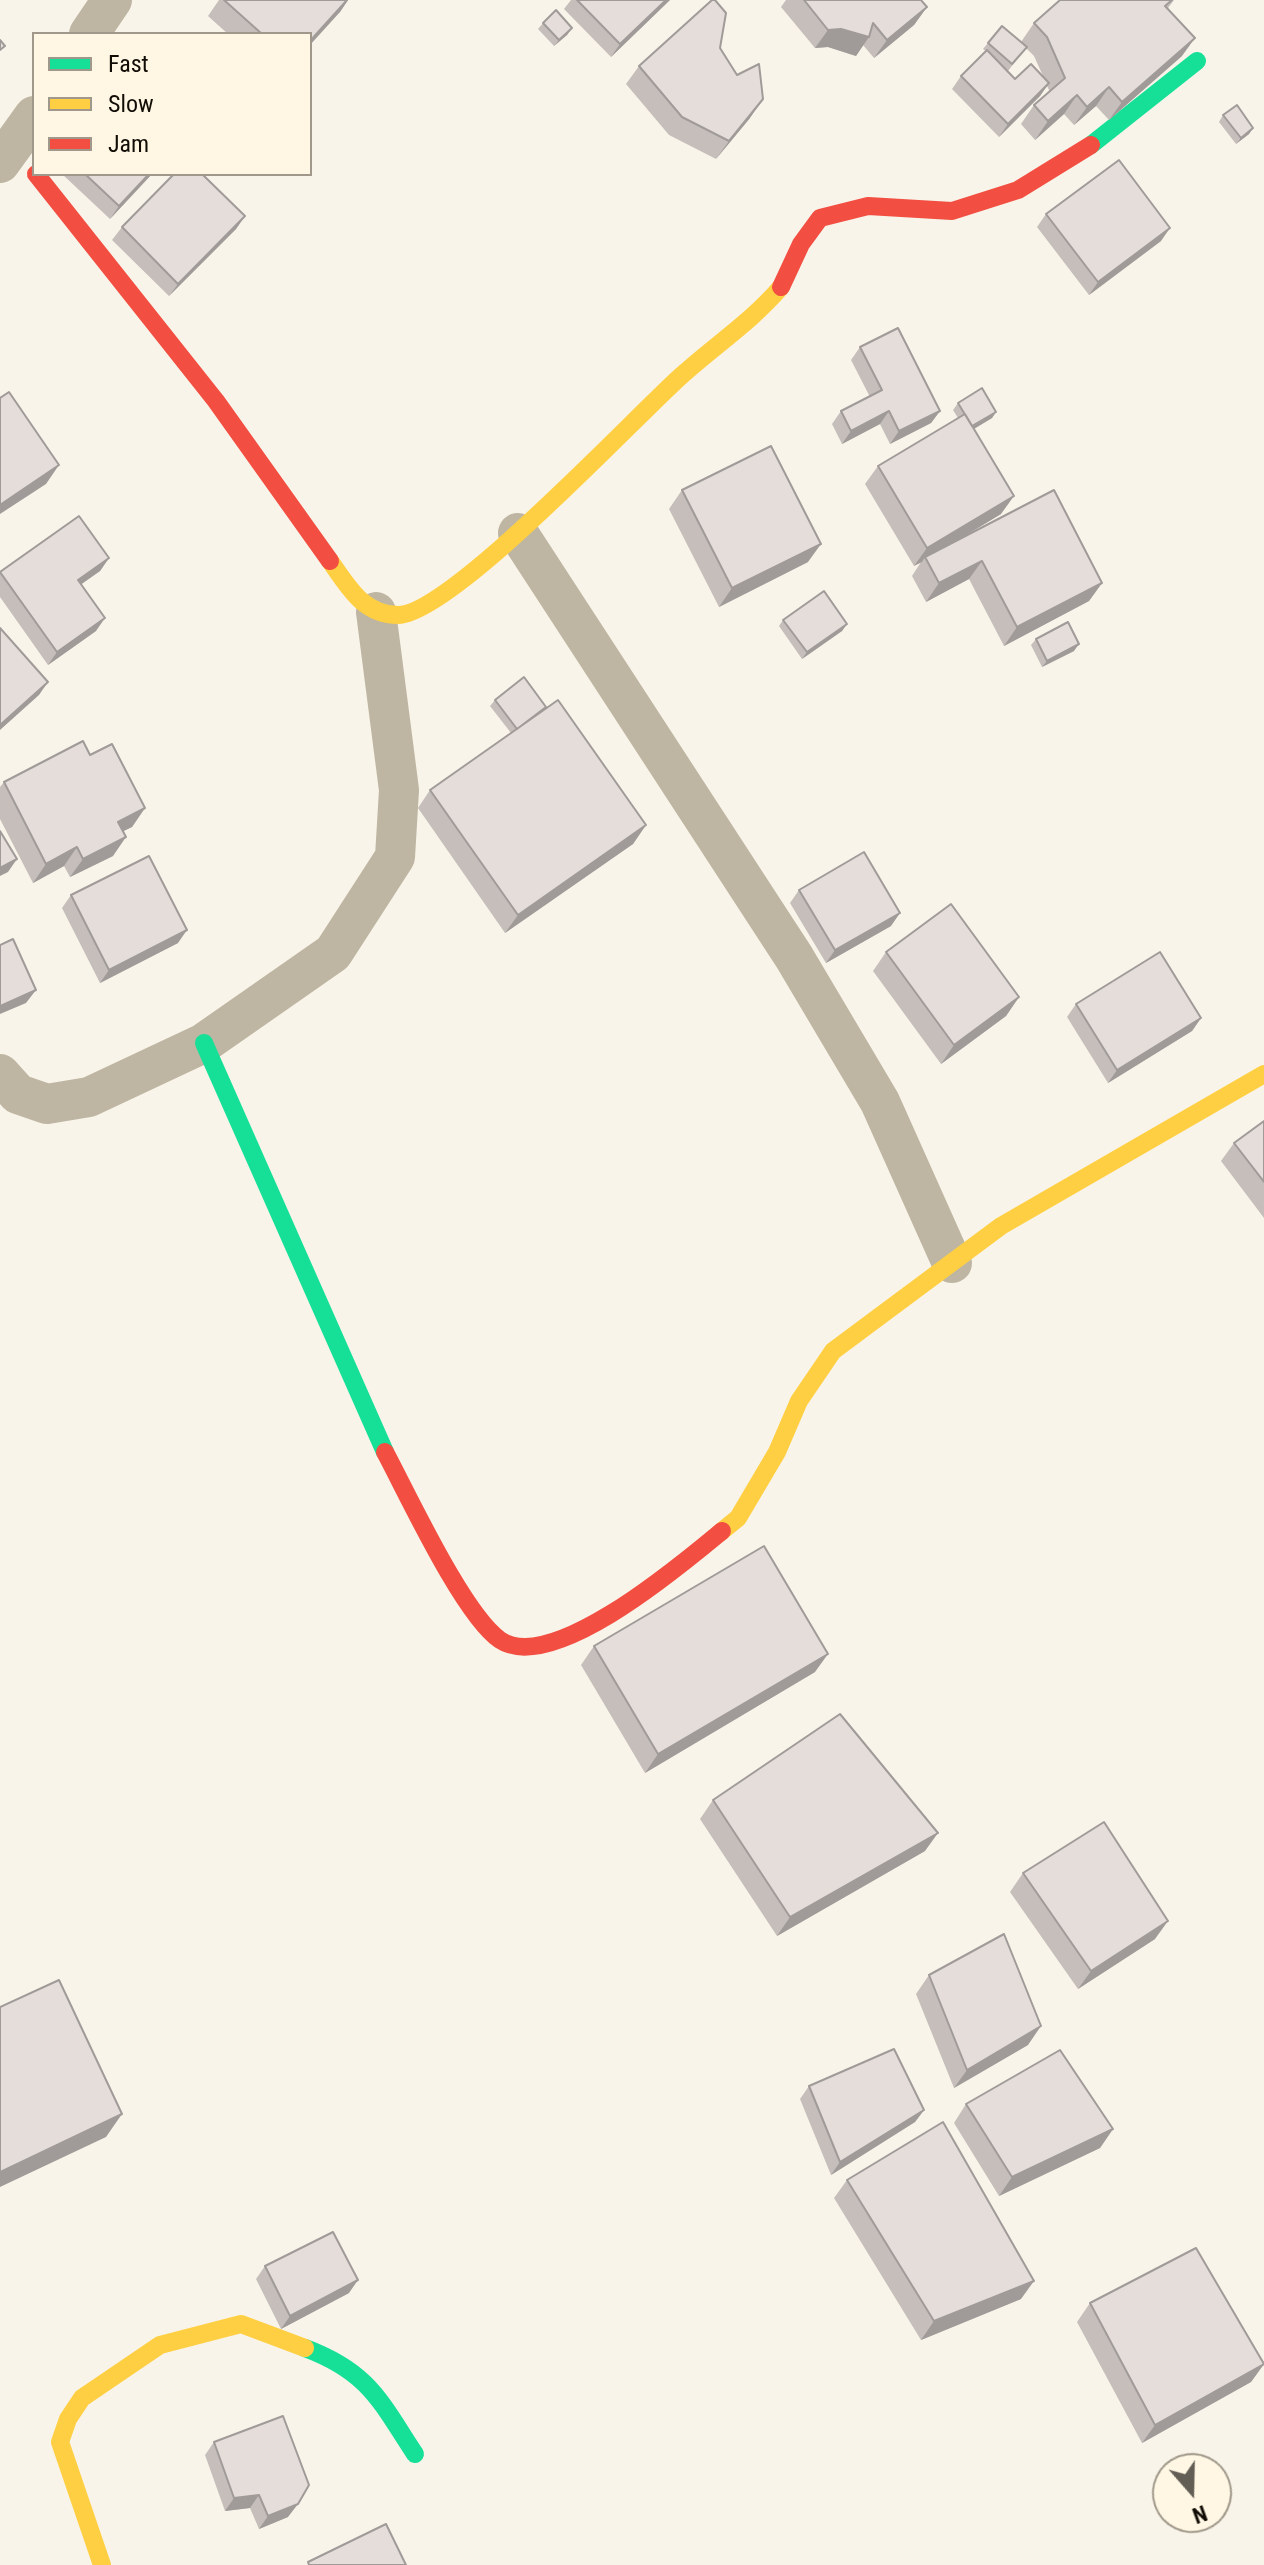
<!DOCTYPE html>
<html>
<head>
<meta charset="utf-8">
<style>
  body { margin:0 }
  #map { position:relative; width:1264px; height:2565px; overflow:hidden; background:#f9f4e9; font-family:"Roboto Condensed",sans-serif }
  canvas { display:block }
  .legend { position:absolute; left:32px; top:32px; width:280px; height:144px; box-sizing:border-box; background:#fff7e3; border:2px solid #a0998b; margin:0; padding:10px 14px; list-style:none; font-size:24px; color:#110d06 }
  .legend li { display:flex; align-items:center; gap:16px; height:40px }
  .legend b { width:40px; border:2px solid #a0998b }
  .north { position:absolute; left:1152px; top:2453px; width:80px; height:80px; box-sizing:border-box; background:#fff7e3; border:2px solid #a0998b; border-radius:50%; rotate:160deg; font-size:22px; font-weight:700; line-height:32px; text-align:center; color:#110d06 }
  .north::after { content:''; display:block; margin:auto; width:28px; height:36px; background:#625e55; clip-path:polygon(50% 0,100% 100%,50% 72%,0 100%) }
</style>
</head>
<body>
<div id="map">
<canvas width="1264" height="2565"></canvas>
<ul class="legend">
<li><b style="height:10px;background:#16e098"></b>Fast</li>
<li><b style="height:10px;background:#ffcf43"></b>Slow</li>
<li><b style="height:10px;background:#f24e42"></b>Jam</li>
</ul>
<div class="north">N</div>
</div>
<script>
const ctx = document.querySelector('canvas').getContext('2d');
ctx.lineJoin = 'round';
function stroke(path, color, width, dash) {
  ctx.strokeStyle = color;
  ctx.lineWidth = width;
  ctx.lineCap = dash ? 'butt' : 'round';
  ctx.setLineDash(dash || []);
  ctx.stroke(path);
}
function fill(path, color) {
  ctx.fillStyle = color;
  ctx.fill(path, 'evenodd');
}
stroke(new Path2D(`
  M89,34L112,0
  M0,163L34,116
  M518,533L794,957L880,1102L952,1263
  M0,1074L18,1094L47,1104L89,1097L204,1043L333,953L395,857L399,790L376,612`), '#beb6a2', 40);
stroke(new Path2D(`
  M1091,145L1197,61
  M204,1043L385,1452
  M305,2348C369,2372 380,2401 415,2454`), '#16e098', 18);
stroke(new Path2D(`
  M330,561C348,586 363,615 398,615C451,614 632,420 681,376C714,346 751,322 781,287
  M722,1531L738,1518L777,1452L799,1401L833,1351L1001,1226L1264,1074
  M102,2565L60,2442L68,2419L82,2398L160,2345L241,2324L305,2348`), '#ffcf43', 18);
stroke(new Path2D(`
  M36,174L216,401L330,561
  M781,287L801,244L820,218L868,206L952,211L1018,190L1091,145
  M385,1452C409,1497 463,1614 500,1640C552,1675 682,1564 722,1531`), '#f24e42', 18);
fill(new Path2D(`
  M219,0H348L340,12L310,34H228L208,16Z
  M571,0H670L611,57L564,9Z
  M786,0H921L927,7L914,25L874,58L863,45L856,56L828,47L815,48L781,7Z
  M1174,0L1168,8L1182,56L1109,120L1096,106L1074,125L1064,114L1035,140L1021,124L1034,105L1050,92L1047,86L1040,96L999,137L952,89L961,76L986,51L983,49L988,43L1021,42L1034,23ZM1026,48L1034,56L1043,76L1015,79L1001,64L1008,71Z
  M543,23L572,28L567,35L554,46L538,29Z
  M720,48L750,118L716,159L669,135L626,84L639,66Z
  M1223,115L1253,128L1249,134L1236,144L1219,122Z
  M62,174H152L110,219Z
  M1046,214L1161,241L1089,295L1037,227Z
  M245,216L236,229L169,296L112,240L122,227Z
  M860,347L940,411L931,423L890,444L880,424L842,444L832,424L841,411L870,397L851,360Z
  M958,403L996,412L992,418L974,429L1001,514L962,538L1102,583L1089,601L1004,646L969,579L926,602L912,576L921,562L914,566L865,484L878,466L958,418L953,410Z
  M682,490L808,562L719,607L669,509Z
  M79,516L109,558L100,571L81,584L96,631L48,665L0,597V573Z
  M783,620L847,624L842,631L802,659L779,626Z
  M1036,639L1074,651L1042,667L1031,645Z
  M495,700L544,710L646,825L633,844L505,933L418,808L430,790L511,733L490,706Z
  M90,755L145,808L132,827L123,831L113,856L70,877L64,866L33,883L0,819V787L4,782Z
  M799,890L891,926L826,963L790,903Z
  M71,895L178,943L100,983L62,908Z
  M886,952L1019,997L1006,1016L941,1064L873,971Z
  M1076,1004L1201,1018L1192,1031L1108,1083L1067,1017Z
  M1264,1121V1218L1221,1161L1234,1143Z
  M594,1646L815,1672L645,1773L581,1665Z
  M713,1800L925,1851L777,1936L700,1819Z
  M1023,1873L1155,1939L1078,1989L1010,1892Z
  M929,1975L1028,2045L954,2088L916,1994Z
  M809,2086L924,2110L915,2122L831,2175L800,2099Z
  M966,2104L1113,2129L1100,2148L999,2196L954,2123Z
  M847,2180L1021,2299L921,2340L834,2198Z
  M265,2266L349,2293L281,2329L256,2279Z
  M1090,2303L1264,2364L1251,2382L1142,2443L1077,2322Z
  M214,2442L288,2517L259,2529L250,2508L225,2511L205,2455Z`), '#c5bebb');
fill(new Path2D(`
  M347,0H348L340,12L310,45V41Z
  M666,0H670L611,57L620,44Z
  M927,7L914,25L874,58L887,40Z
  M572,28L567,35L554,46L559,40Z
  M841,29L869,37L856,56L828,47L815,48L828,30Z
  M1195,38L1182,56L1109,120L1122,102Z
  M1049,83L1040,96L999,137L1008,124Z
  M1109,87L1096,106L1074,125L1087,107Z
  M1077,95L1064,114L1035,140L1048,121Z
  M763,99L750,118L716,159L729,141Z
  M1253,128L1249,134L1236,144L1241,138Z
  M149,174H152L110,219L119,206Z
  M245,216L236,229L169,296L178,284Z
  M1170,228L1161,241L1089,295L1098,282Z
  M889,411L880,424L842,444L851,431Z
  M940,411L931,423L890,444L899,431Z
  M996,412L992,418L967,433L972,427Z
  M59,465L46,484L0,514V505Z
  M1014,496L1001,514L926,559L925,557L922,562L914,566L927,548Z
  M821,544L808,562L719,607L732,588Z
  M109,558L100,571L69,593L78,580Z
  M982,561L969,579L926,602L939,583Z
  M1102,583L1089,601L1004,646L1017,627Z
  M105,618L96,631L48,665L57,652Z
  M847,624L842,631L802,659L807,652Z
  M1079,644L1074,651L1042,667L1047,661Z
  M48,682L39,695L0,730V725Z
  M145,808L132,827L105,840L118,822Z
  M646,825L633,844L505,933L518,915Z
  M126,837L113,856L70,877L83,859Z
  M77,847L64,866L33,883L46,864Z
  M17,859L8,872L0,876V868Z
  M900,913L891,926L826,963L835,950Z
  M187,930L178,943L100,983L109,970Z
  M36,990L26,1003L0,1014V1006Z
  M1019,997L1006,1016L941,1064L954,1045Z
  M1201,1018L1192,1031L1108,1083L1117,1070Z
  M828,1654L815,1672L645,1773L658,1754Z
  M938,1833L925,1851L777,1936L790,1917Z
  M1168,1921L1155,1939L1078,1989L1091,1971Z
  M1041,2026L1028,2045L954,2088L967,2070Z
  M924,2110L915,2122L831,2175L840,2162Z
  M122,2114L106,2137L0,2187V2172Z
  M1113,2129L1100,2148L999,2196L1012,2177Z
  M358,2280L349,2293L281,2329L290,2316Z
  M1034,2281L1021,2299L921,2340L934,2321Z
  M1264,2364L1251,2382L1142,2443L1155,2425Z
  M259,2495L250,2508L225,2511L234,2498Z
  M298,2504L288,2517L259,2529L268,2516Z`), '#a09b99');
const building = new Path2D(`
  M224,0H347L310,41V34H262Z
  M577,0H666L620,44Z
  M712,0H715L726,13L720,48L737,75L759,64L763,99L729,141L682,117L639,66Z
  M804,0H921L927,7L887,40L873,23L869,37L841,29L828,30Z
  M1060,0H1172L1165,6L1195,38L1122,102L1109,87L1087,107L1077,95L1048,121L1034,105L1065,78L1047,37L1034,23Z
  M556,10L572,28L559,40L543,23Z
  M1002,26L1027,47L1012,64L988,43Z
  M0,40L5,46L0,50Z
  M987,50L1015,79L1031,64L1049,83L1008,124L961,76Z
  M1237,105L1253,128L1241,138L1223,115Z
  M1119,160L1170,228L1098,282L1046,214Z
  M85,174H149L119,206Z
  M174,174H202L245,216L178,284L122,227Z
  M898,328L940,411L899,431L889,411L851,431L841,411L882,390L860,347Z
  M982,388L996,412L972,426L958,403Z
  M9,392L59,465L0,505V398Z
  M965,414L1014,496L927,548L878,466Z
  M771,446L821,544L732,588L682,490Z
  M1054,490L1102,583L1017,627L982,561L939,583L925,557Z
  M79,516L109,558L78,580L105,618L57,652L0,572Z
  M824,591L847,624L807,652L783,620Z
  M1068,622L1079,644L1047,661L1036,639Z
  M0,628L48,682L0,725Z
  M524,677L546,707L517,729L495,700Z
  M558,700L646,825L518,915L430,790Z
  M83,741L90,755L112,744L145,808L118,822L126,837L83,859L77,847L46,864L4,782Z
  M0,831L17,859L0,868Z
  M864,852L900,913L835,950L799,890Z
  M149,856L187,930L109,970L71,895Z
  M951,904L1019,997L954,1045L886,952Z
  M13,939L36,990L0,1006V945Z
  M1160,952L1201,1018L1117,1070L1076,1004Z
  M1264,1121V1182L1234,1143Z
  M764,1546L828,1654L658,1754L594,1646Z
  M840,1714L938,1833L790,1917L713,1800Z
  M1104,1822L1168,1921L1091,1971L1023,1873Z
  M1004,1934L1041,2026L967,2070L929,1975Z
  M59,1980L122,2114L0,2172V2007Z
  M894,2049L924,2110L840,2162L809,2086Z
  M1060,2050L1113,2129L1012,2177L966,2104Z
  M943,2122L1034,2281L934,2321L847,2180Z
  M333,2232L358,2280L290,2316L265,2266Z
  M1196,2248L1264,2364L1155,2425L1090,2303Z
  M283,2416L309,2485L298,2504L268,2516L259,2495L234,2498L214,2442Z
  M386,2524L406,2565H309L308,2562Z`);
fill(building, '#e5ddda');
stroke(building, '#a09b99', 2);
</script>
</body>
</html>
